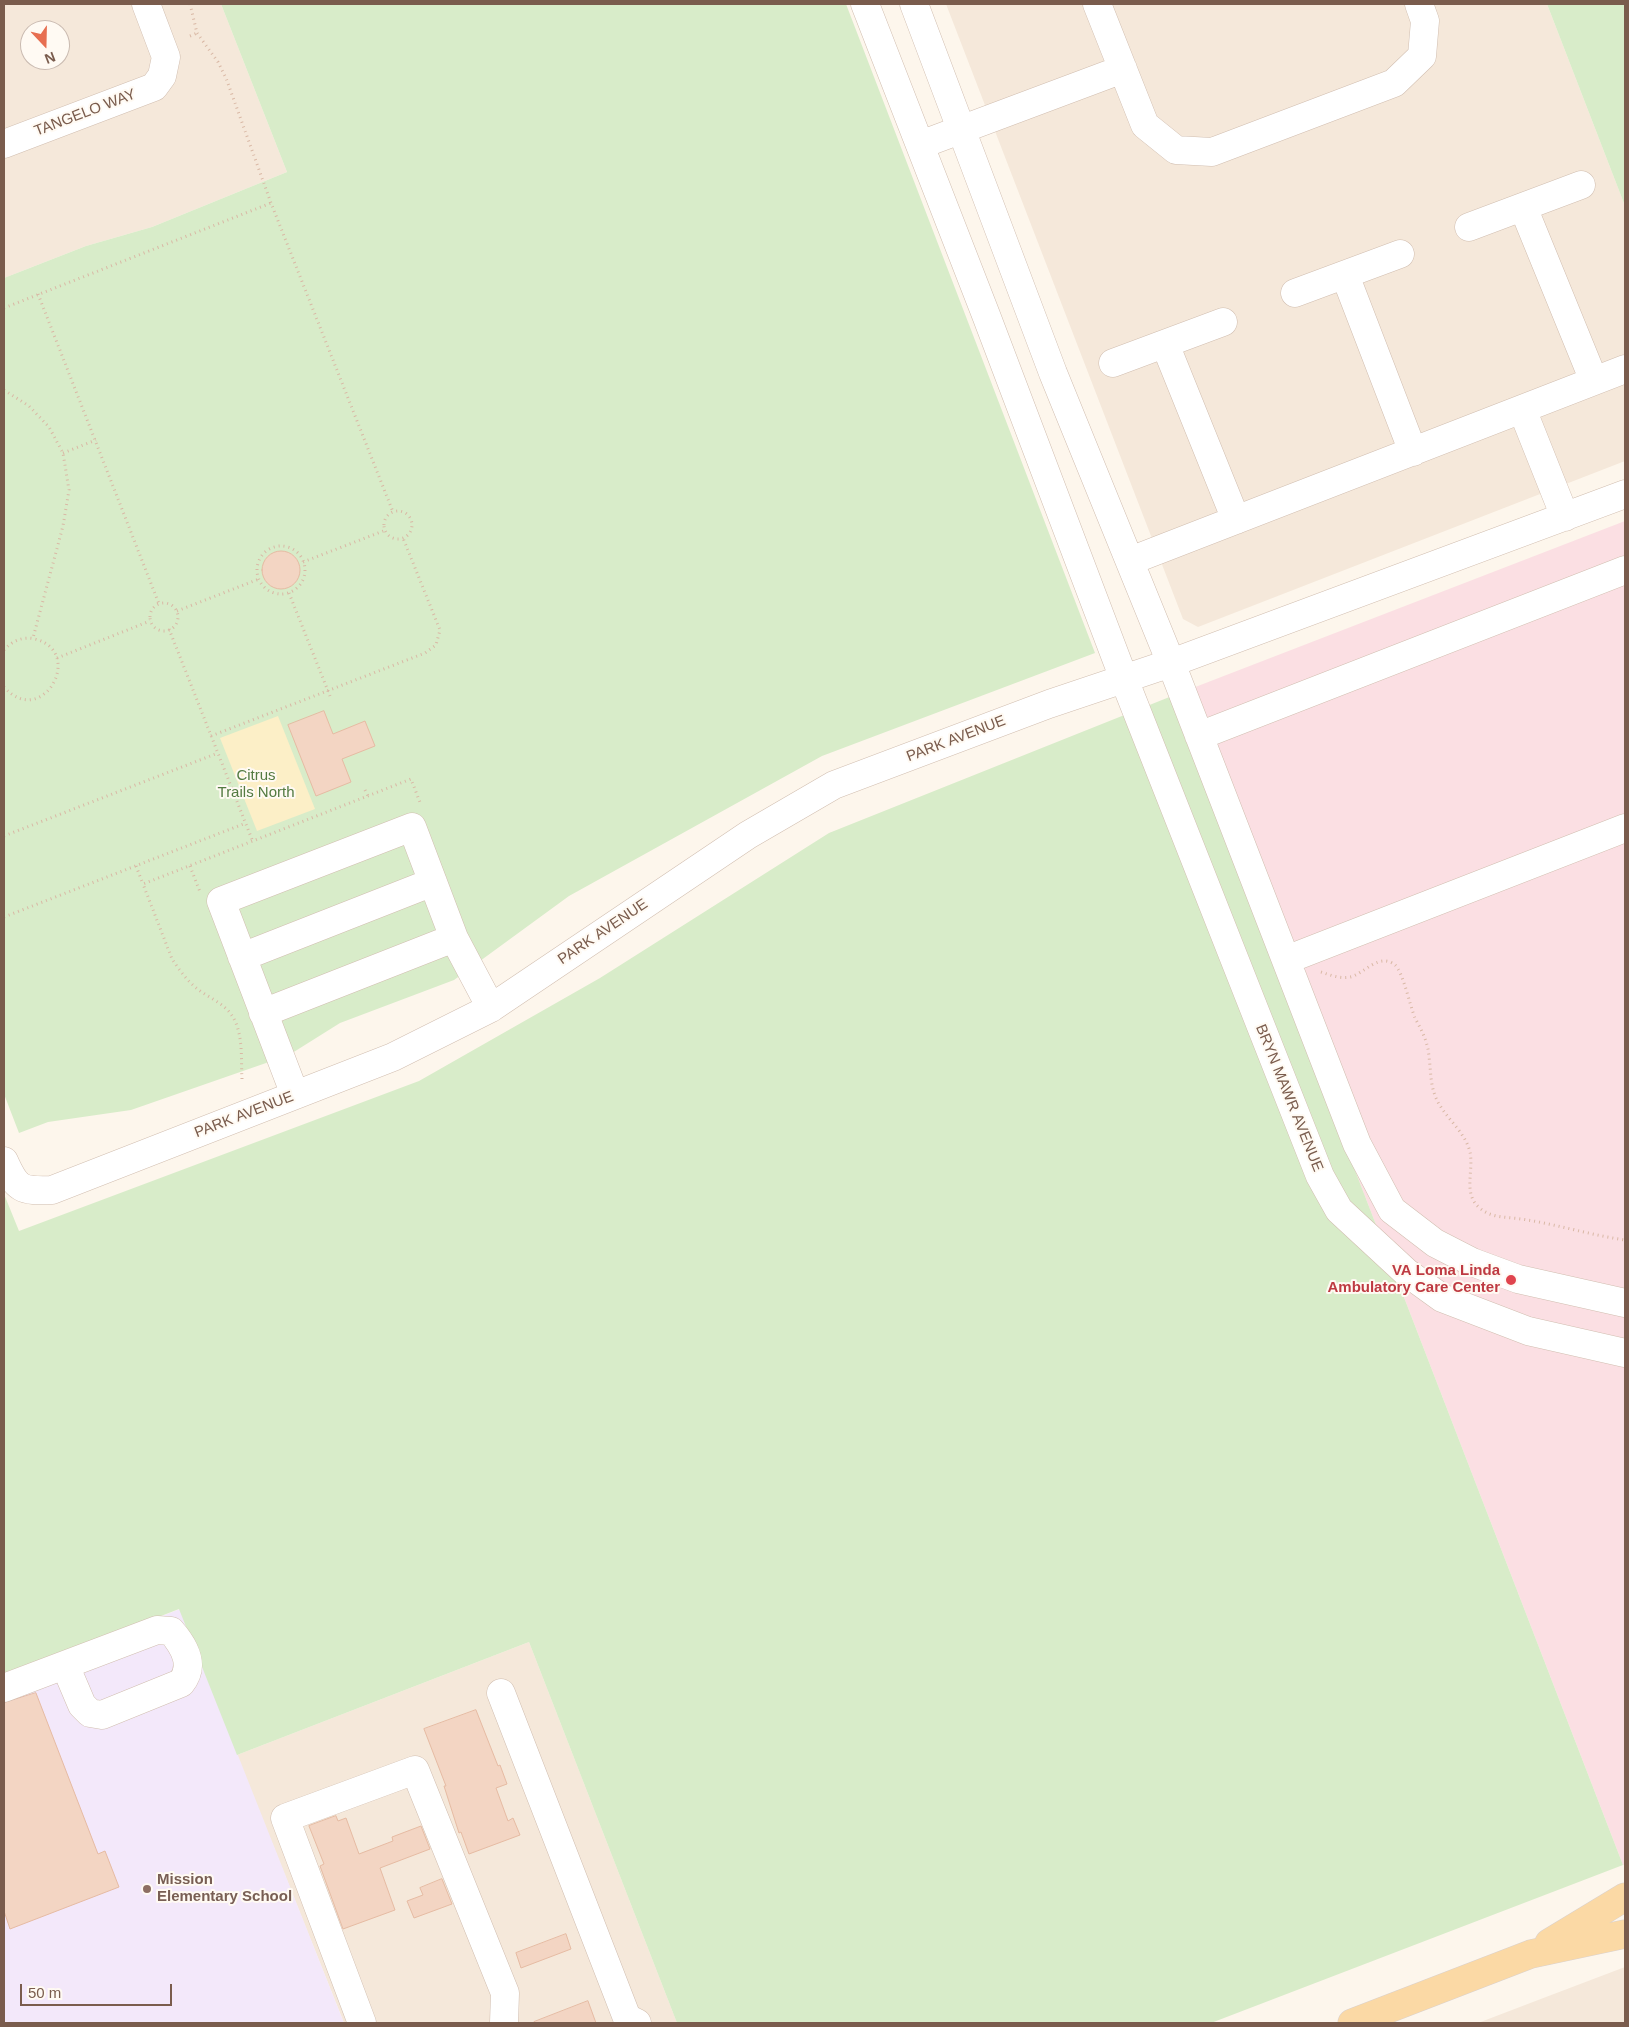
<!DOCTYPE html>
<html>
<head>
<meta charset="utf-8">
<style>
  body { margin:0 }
  #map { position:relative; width:1629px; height:2027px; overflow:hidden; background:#fdf6ec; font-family:Helvetica,sans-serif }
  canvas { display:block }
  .frame { position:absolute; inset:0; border:5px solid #7a5c4d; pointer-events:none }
  .north { position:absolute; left:20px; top:20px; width:50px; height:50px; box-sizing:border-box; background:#fffaf3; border:1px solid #cabbb1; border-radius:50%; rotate:159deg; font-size:14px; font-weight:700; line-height:20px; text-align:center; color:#7a5c4d }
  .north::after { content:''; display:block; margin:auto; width:18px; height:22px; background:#e76f51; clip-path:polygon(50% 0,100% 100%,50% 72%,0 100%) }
  .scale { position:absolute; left:20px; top:1984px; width:152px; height:22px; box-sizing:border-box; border:2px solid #7a5c4d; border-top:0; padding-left:6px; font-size:15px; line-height:18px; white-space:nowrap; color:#7a5c4d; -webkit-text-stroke:4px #fffaf3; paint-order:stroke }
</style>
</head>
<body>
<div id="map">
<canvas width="1629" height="2027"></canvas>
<div class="frame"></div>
<div class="north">N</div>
<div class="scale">50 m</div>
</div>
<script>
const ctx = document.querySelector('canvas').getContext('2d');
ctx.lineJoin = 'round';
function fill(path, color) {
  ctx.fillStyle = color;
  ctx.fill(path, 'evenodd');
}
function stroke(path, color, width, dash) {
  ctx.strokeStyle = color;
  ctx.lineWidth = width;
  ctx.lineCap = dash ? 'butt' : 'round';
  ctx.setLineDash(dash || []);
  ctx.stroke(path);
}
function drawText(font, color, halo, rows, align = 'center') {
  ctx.font = font + ' Helvetica,sans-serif';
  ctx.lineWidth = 4;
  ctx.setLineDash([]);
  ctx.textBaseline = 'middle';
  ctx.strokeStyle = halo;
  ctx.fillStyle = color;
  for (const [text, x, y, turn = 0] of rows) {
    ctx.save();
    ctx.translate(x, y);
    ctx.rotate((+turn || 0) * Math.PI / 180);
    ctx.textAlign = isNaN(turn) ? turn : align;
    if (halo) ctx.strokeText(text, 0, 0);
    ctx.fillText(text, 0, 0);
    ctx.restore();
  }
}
fill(new Path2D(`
  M4,4H221L287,172L152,227L86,246L4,278ZM30,30H60V60H30Z
  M946,4H1547L1625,206V461L1198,627L1183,619Z
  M529,1642L677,2023H344L237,1755Z
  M1625,1967V2023H1478L1546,1997Z`), '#f5e8da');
fill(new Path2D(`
  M180,1609L344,2023H4V1677Z`), '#f3e8fa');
fill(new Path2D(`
  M1625,521V1865H1623L1172,696Z`), '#fbdfe3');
fill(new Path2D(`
  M221,4H846L1095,653L822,756L569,896L454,980L340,1023L289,1055L131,1110L48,1122L19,1133L4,1094V278L86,246L152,227L287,172Z
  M1547,4H1625V206Z
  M1172,696L1623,1865L1211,2023H677L529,1642L237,1755L179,1609L4,1677V1194L19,1231L419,1081L600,978L829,833Z`), '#d8ecc9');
fill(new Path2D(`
  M278,716L315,809L257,831L220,738Z`), '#fcefc7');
const building = new Path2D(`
  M262 570a19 19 0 1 1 38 0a19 19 0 1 1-38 0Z
  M324,711L333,734L365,721L375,746L342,759L351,782L316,796L288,725Z
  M36,1693L98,1854L105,1851L119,1887L10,1929L4,1911V1703Z
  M476,1710L498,1766L500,1765L507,1784L496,1788L508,1821L513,1818L520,1835L469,1854L461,1832L459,1833L444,1786H446L424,1729Z
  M336,1816L338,1821L346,1818L359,1854L393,1841L392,1837L421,1826L430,1849L380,1868L395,1910L343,1929L320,1866L324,1864L309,1826Z
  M442,1879L452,1904L414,1918L407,1901L423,1895L420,1888Z
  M566,1934L571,1949L521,1968L516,1953Z
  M588,2001L596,2023H534V2022Z`);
fill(building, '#f3d5c3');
stroke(building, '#e6bba3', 1);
const minor = new Path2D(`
  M865,4L986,315L1124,679L1320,1176L1339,1210L1406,1272L1442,1298L1528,1331L1625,1353
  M914,4L1053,373L1171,663L1357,1144L1392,1210L1435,1243L1472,1262L1518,1279L1625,1303
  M1097,4L1145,125L1176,150L1212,152L1394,83L1422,56L1425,21L1419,4
  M4,144L154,87L162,76L166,57L146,4
  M920,145L1123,69
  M1523,207L1594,381
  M1469,227L1581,185
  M1345,275L1413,452
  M1295,293L1400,254
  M1165,344L1236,520
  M1113,363L1223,322
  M1522,409L1565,517
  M1130,561L1625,369
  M1199,736L1625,570
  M242,957L433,882
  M1286,960L1625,828
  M263,1013L454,938
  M295,1095L221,901L412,827L454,938L491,1008
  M4,1161C17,1190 21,1191 52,1190L393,1057L491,1008L748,835L834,785L1049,704L1171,663L1625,494
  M4,1688L157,1630L171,1631C185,1647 195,1666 181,1683L102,1715L90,1713L82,1705L65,1665
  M501,1693L627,2018L637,2023
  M362,2023L285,1818L415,1770L505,1993L504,2023`);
const major = new Path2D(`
  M1549,1943L1625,1897
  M1352,2023L1531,1954L1625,1934`);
stroke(minor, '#d1beb0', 29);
stroke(major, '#dad1cd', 29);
stroke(new Path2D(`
  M190,4L197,33L218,62L226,78L271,203L393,512
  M190,36L197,33
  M38,294L159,604
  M4,308L271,203
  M4,390L29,406L49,427L63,453L69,490L63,526L33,638
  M63,453L96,440
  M384 525a14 14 0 1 1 28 0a14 14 0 1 1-28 0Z
  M257 570a24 24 0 1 1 48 0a24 24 0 1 1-48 0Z
  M303,562L386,530
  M289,593L330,696
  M150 617a14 14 0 1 1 28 0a14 14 0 1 1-28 0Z
  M177,611L259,579
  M169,629L253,842
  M4,650C12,641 23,636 35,639C86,652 42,730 4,687
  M57,658L150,621
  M211,736L425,653L436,645L440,630L403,538
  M365,790L368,796
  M4,836L218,753
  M136,866L143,884
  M190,866L200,892
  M4,917L246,823
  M1321,972C1330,975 1340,979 1350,977C1364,974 1379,952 1395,965C1403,972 1410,1006 1415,1018C1422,1031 1428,1042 1429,1057C1431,1071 1430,1084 1436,1098C1444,1117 1465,1131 1470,1152C1474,1172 1462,1195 1481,1209C1492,1218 1507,1217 1521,1219C1556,1224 1590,1235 1625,1240
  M242,1079C241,1060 243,1038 235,1021C227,1003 207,998 194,986C185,978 178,968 172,959L143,884L411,779L421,805`), '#d9b8a5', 3, [1, 4]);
stroke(minor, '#fff', 28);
stroke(major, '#fbd9a5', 28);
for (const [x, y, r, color] of [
  [1511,1280,6,"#e0444e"],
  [147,1889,5,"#8d6e63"]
]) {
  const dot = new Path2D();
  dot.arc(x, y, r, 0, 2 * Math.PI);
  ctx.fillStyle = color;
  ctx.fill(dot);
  stroke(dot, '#fffaf3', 2);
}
drawText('15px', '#7a5c4d', '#fffaf3', [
  ["TANGELO WAY",85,113,-21],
  ["PARK AVENUE",956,739,-21],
  ["PARK AVENUE",603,932,-34],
  ["BRYN MAWR AVENUE",1289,1098,68],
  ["PARK AVENUE",244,1115,-21]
]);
drawText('15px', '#537a41', '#fffaf3', [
  ["Citrus",256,776],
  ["Trails North",256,793]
]);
drawText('bold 15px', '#be3a42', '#fffaf3', [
  ["VA Loma Linda",1500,1271],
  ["Ambulatory Care Center",1500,1288]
], 'right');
drawText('bold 15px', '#785e54', '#fffaf3', [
  ["Mission",157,1880],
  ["Elementary School",157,1897]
], 'left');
</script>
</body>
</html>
